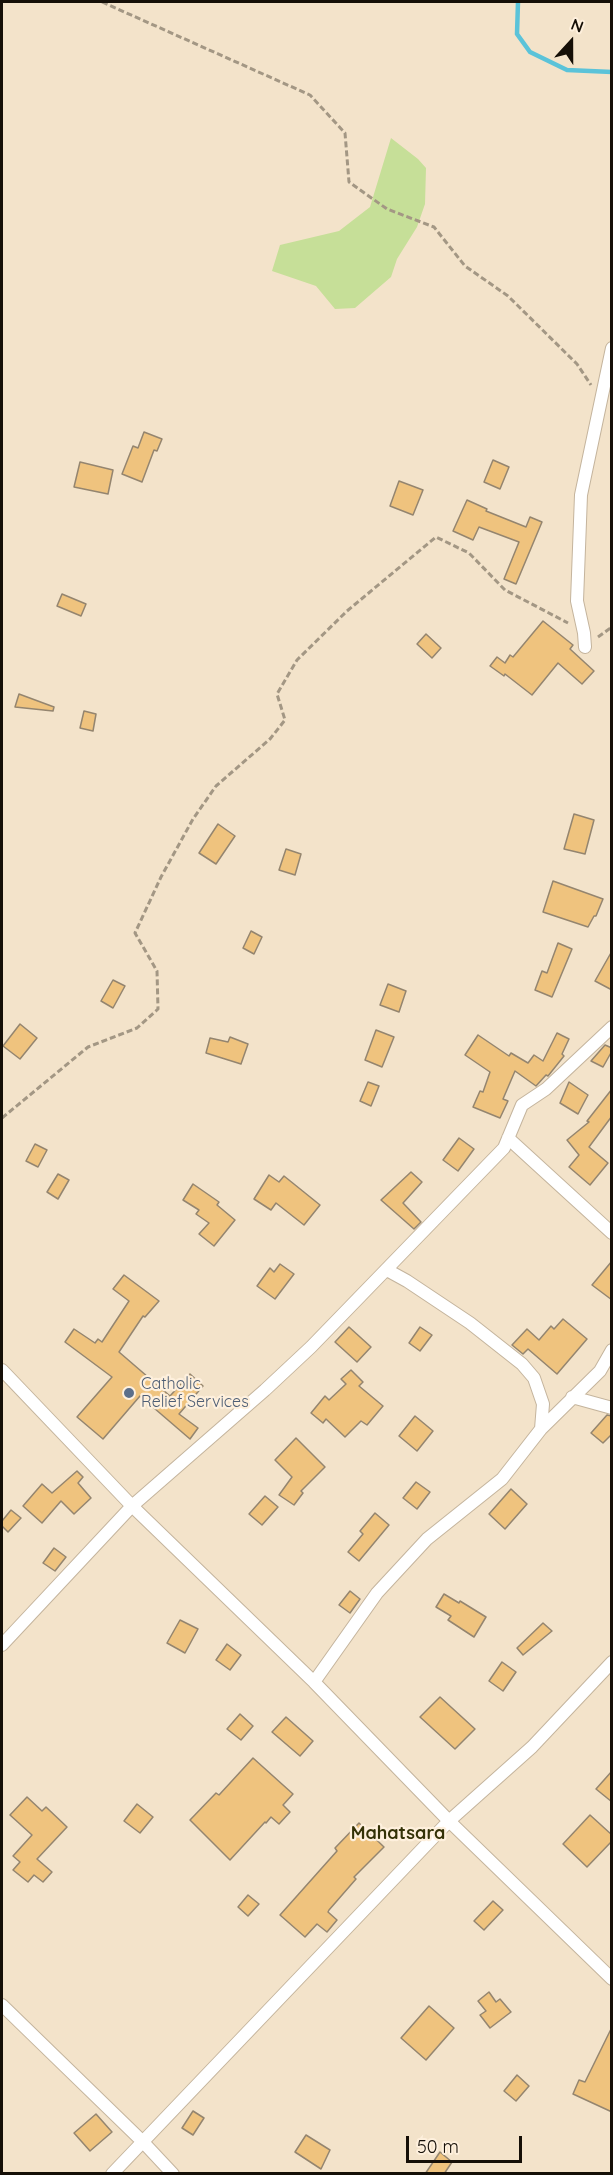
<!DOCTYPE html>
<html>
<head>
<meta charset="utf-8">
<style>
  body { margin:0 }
  #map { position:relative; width:613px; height:2175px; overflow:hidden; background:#f3e3ca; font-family:Quicksand,sans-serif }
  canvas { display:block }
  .frame { position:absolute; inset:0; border:3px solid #150f07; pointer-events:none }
  .north { position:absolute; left:541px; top:12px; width:60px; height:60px; -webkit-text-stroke:4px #fef0dd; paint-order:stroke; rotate:21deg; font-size:16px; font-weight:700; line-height:24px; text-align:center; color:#150f07 }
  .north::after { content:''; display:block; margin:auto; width:21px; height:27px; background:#150f07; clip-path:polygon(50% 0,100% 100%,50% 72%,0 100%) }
  .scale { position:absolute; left:406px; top:2136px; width:116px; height:27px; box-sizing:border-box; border:3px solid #150f07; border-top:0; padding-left:8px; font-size:18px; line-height:21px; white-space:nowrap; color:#150f07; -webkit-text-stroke:4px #fef0dd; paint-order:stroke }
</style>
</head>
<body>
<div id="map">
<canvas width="613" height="2175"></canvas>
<div class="frame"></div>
<div class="north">N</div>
<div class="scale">50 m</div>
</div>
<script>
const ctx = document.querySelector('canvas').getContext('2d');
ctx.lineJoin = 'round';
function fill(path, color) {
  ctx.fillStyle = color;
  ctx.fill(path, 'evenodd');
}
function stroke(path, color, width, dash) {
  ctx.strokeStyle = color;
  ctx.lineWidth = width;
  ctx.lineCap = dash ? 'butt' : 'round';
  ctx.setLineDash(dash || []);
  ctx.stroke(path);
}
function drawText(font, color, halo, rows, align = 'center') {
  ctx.font = font + ' Quicksand,sans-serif';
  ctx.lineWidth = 4.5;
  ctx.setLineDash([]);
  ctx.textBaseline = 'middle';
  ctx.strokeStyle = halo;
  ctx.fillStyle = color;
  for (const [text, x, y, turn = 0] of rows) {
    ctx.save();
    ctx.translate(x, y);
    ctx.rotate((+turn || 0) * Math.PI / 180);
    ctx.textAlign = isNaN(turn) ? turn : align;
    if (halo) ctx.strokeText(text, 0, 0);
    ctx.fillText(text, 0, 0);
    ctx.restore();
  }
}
fill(new Path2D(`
  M391,138L418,159L426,168L425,204L417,227L397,259L391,277L355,308L335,309L316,286L272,271L280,245L339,231L370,207Z`), '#c6df98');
stroke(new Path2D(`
  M518,2L517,34L530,52L567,70L612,72`), '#5bc3d9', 4.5);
const building = new Path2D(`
  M144,432L162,439L157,451L154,450L142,482L122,474L133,446L138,448Z
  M493,460L509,467L500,489L484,482Z
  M80,462L113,470L108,494L74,487Z
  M399,481L423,490L413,515L390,506Z
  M467,500L487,509L486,511L526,527L530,517L542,522L516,584L504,579L519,542L479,527L473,540L453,531Z
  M62,594L86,604L81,616L57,606Z
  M543,621L573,645L570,649L594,671L582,684L558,663L532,695L505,674L504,676L490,666L497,657L505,663L510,655L513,657Z
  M426,634L441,648L432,658L417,644Z
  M19,694L54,707L53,711L15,707Z
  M84,711L96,714L93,731L80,728Z
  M574,814L594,820L585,854L564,849Z
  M218,824L235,836L216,864L199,853Z
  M286,849L301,854L295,875L279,870Z
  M553,881L603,899L596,916H594L588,927L543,912Z
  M251,931L262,937L254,954L243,948Z
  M558,943L572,949L552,997L535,990L542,971L547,973Z
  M612,951V990L595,981Z
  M113,980L125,986L113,1008L101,1001Z
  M388,984L406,991L399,1012L380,1005Z
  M20,1024L37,1038L20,1059L3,1046Z
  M376,1030L394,1037L382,1067L365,1060Z
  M557,1033L569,1039L562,1054L564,1056L548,1076L546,1075L536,1086L515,1071L503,1099L508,1101L500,1118L473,1107L480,1091L483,1092L490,1072L465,1055L478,1035L509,1056L511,1053L528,1063L534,1055L543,1061Z
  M230,1037L248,1044L241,1064L206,1053L210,1038L228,1042Z
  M605,1045L612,1048V1051L603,1067L591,1061Z
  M368,1082L379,1086L371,1106L360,1101Z
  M569,1082L588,1095L578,1114L560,1103Z
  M612,1089V1116L589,1147L608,1163L590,1185L569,1167L579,1155L567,1140L589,1122L587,1121Z
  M459,1138L474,1149L458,1171L443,1160Z
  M35,1144L47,1150L38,1167L26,1161Z
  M411,1172L422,1182L403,1203L421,1222L414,1229L381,1200Z
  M58,1174L69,1180L58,1199L47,1192Z
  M269,1175L279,1182L284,1176L320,1205L304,1225L276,1203L271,1210L254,1199Z
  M193,1184L219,1202L217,1205L235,1220L214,1246L199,1234L209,1223L196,1214L199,1210L183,1200Z
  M612,1261V1300L592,1285Z
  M280,1264L294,1274L275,1299L257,1286L270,1268L274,1272Z
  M124,1275L159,1301L145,1317L143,1316L119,1352L170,1396L190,1374L203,1386L179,1414L198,1428L190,1439L140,1396L103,1439L77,1417L112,1377L65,1342L74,1329L95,1343L98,1339L102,1342L129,1301L113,1289Z
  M563,1319L587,1339L557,1374L528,1349L523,1354L512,1345L527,1329L539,1340L551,1326L554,1329Z
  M349,1327L371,1347L357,1362L335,1342Z
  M420,1327L432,1335L420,1351L409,1343Z
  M351,1370L363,1382L359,1386L383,1406L367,1425L361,1421L345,1437L326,1419L323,1423L311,1413L325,1396L329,1400L346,1384L341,1379Z
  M607,1415L612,1416V1434L603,1443L591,1433Z
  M415,1416L433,1431L417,1451L399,1436Z
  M296,1438L325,1467L301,1491L303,1493L294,1505L279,1495L292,1477L275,1460Z
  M77,1471L83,1477L78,1483L91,1498L74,1514L61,1501L42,1523L23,1506L42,1484L52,1493Z
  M416,1482L430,1492L417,1509L403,1498Z
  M511,1489L527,1504L505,1529L489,1514Z
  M265,1496L278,1507L262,1525L249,1514Z
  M11,1510L21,1518L8,1532L2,1526V1521Z
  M375,1513L389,1525L359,1561L348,1552L363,1534L360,1531Z
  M54,1548L66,1557L55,1571L43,1563Z
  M350,1591L360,1599L350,1613L339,1605Z
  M444,1594L459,1603L460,1601L486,1617L474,1637L448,1620L451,1616L436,1607Z
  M180,1620L198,1629L185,1653L167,1643Z
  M543,1623L552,1631L523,1655L517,1648Z
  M227,1644L241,1655L230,1670L216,1660Z
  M502,1662L516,1672L503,1691L489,1681Z
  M440,1697L475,1729L455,1749L420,1717Z
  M240,1714L253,1726L241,1740L227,1729Z
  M286,1717L313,1741L300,1756L272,1732Z
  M253,1758L293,1794L283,1805L290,1812L279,1824L271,1817L266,1823L265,1822L230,1860L190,1820L216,1793L219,1795Z
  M612,1771V1802L596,1789Z
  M27,1797L42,1811L46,1807L67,1827L37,1859L52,1872L43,1882L34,1875L28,1882L13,1870L20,1862L13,1856L32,1835L10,1815Z
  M137,1804L153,1817L140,1833L124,1821Z
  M590,1815L612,1835V1841L587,1867L563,1844Z
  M359,1823L384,1847L354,1877L356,1879L329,1910L328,1912L337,1920L327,1932L317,1924L305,1937L280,1915L337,1851L335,1848Z
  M248,1895L259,1904L248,1916L238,1907Z
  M493,1901L503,1910L484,1930L474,1921Z
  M489,1992L496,2002L500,1999L511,2012L490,2028L480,2015L486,2011L478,2001Z
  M429,2006L454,2028L426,2060L401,2038Z
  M612,2027V2112L573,2094L579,2080L585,2082Z
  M517,2075L529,2086L516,2101L504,2091Z
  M193,2111L204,2118L193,2135L182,2128Z
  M96,2114L112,2132L90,2151L74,2133Z
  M306,2135L330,2150L321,2169L295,2152Z
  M440,2152L452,2162L444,2174H425Z`);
fill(building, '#efc37e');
stroke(building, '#94856f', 1.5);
const minor = new Path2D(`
  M585,647L584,633L577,601L581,495L612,348
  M508,1138L612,1233
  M2,1370L132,1506L314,1682L449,1821L612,1979
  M572,1397L612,1408
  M541,1429L600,1371L612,1350
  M2,1645L132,1506L265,1390L311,1347L504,1148L522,1105L546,1089L612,1027
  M314,1682L377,1593L427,1539L502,1479L541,1429L543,1404L534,1378L522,1364L470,1323L407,1281L387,1270
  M2,2005L143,2142L173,2174
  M112,2174L449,1821L532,1747L612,1662`);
stroke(minor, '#c4b49d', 14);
stroke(new Path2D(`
  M102,2L310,95L345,133L349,182L387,209L434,227L465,266L508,296L577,364L591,385
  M598,637L612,627
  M2,1118L88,1047L137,1028L158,1009L157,971L135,933L161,877L193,819L216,786L270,739L285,720L277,694L297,660L347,611L436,537L469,553L505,590L568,623`), '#a39784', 3, [6, 3]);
stroke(minor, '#fff', 12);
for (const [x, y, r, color] of [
  [129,1393,6,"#5c6f8a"]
]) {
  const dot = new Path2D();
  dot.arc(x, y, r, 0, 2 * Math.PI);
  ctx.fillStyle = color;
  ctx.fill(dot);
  stroke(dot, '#fef0dd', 2);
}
drawText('16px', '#4e5e75', '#fef0dd', [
  ["Catholic",141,1384],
  ["Relief Services",141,1402]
], 'left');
drawText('bold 18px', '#343207', '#fef0dd', [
  ["Mahatsara",398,1834]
]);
</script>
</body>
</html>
